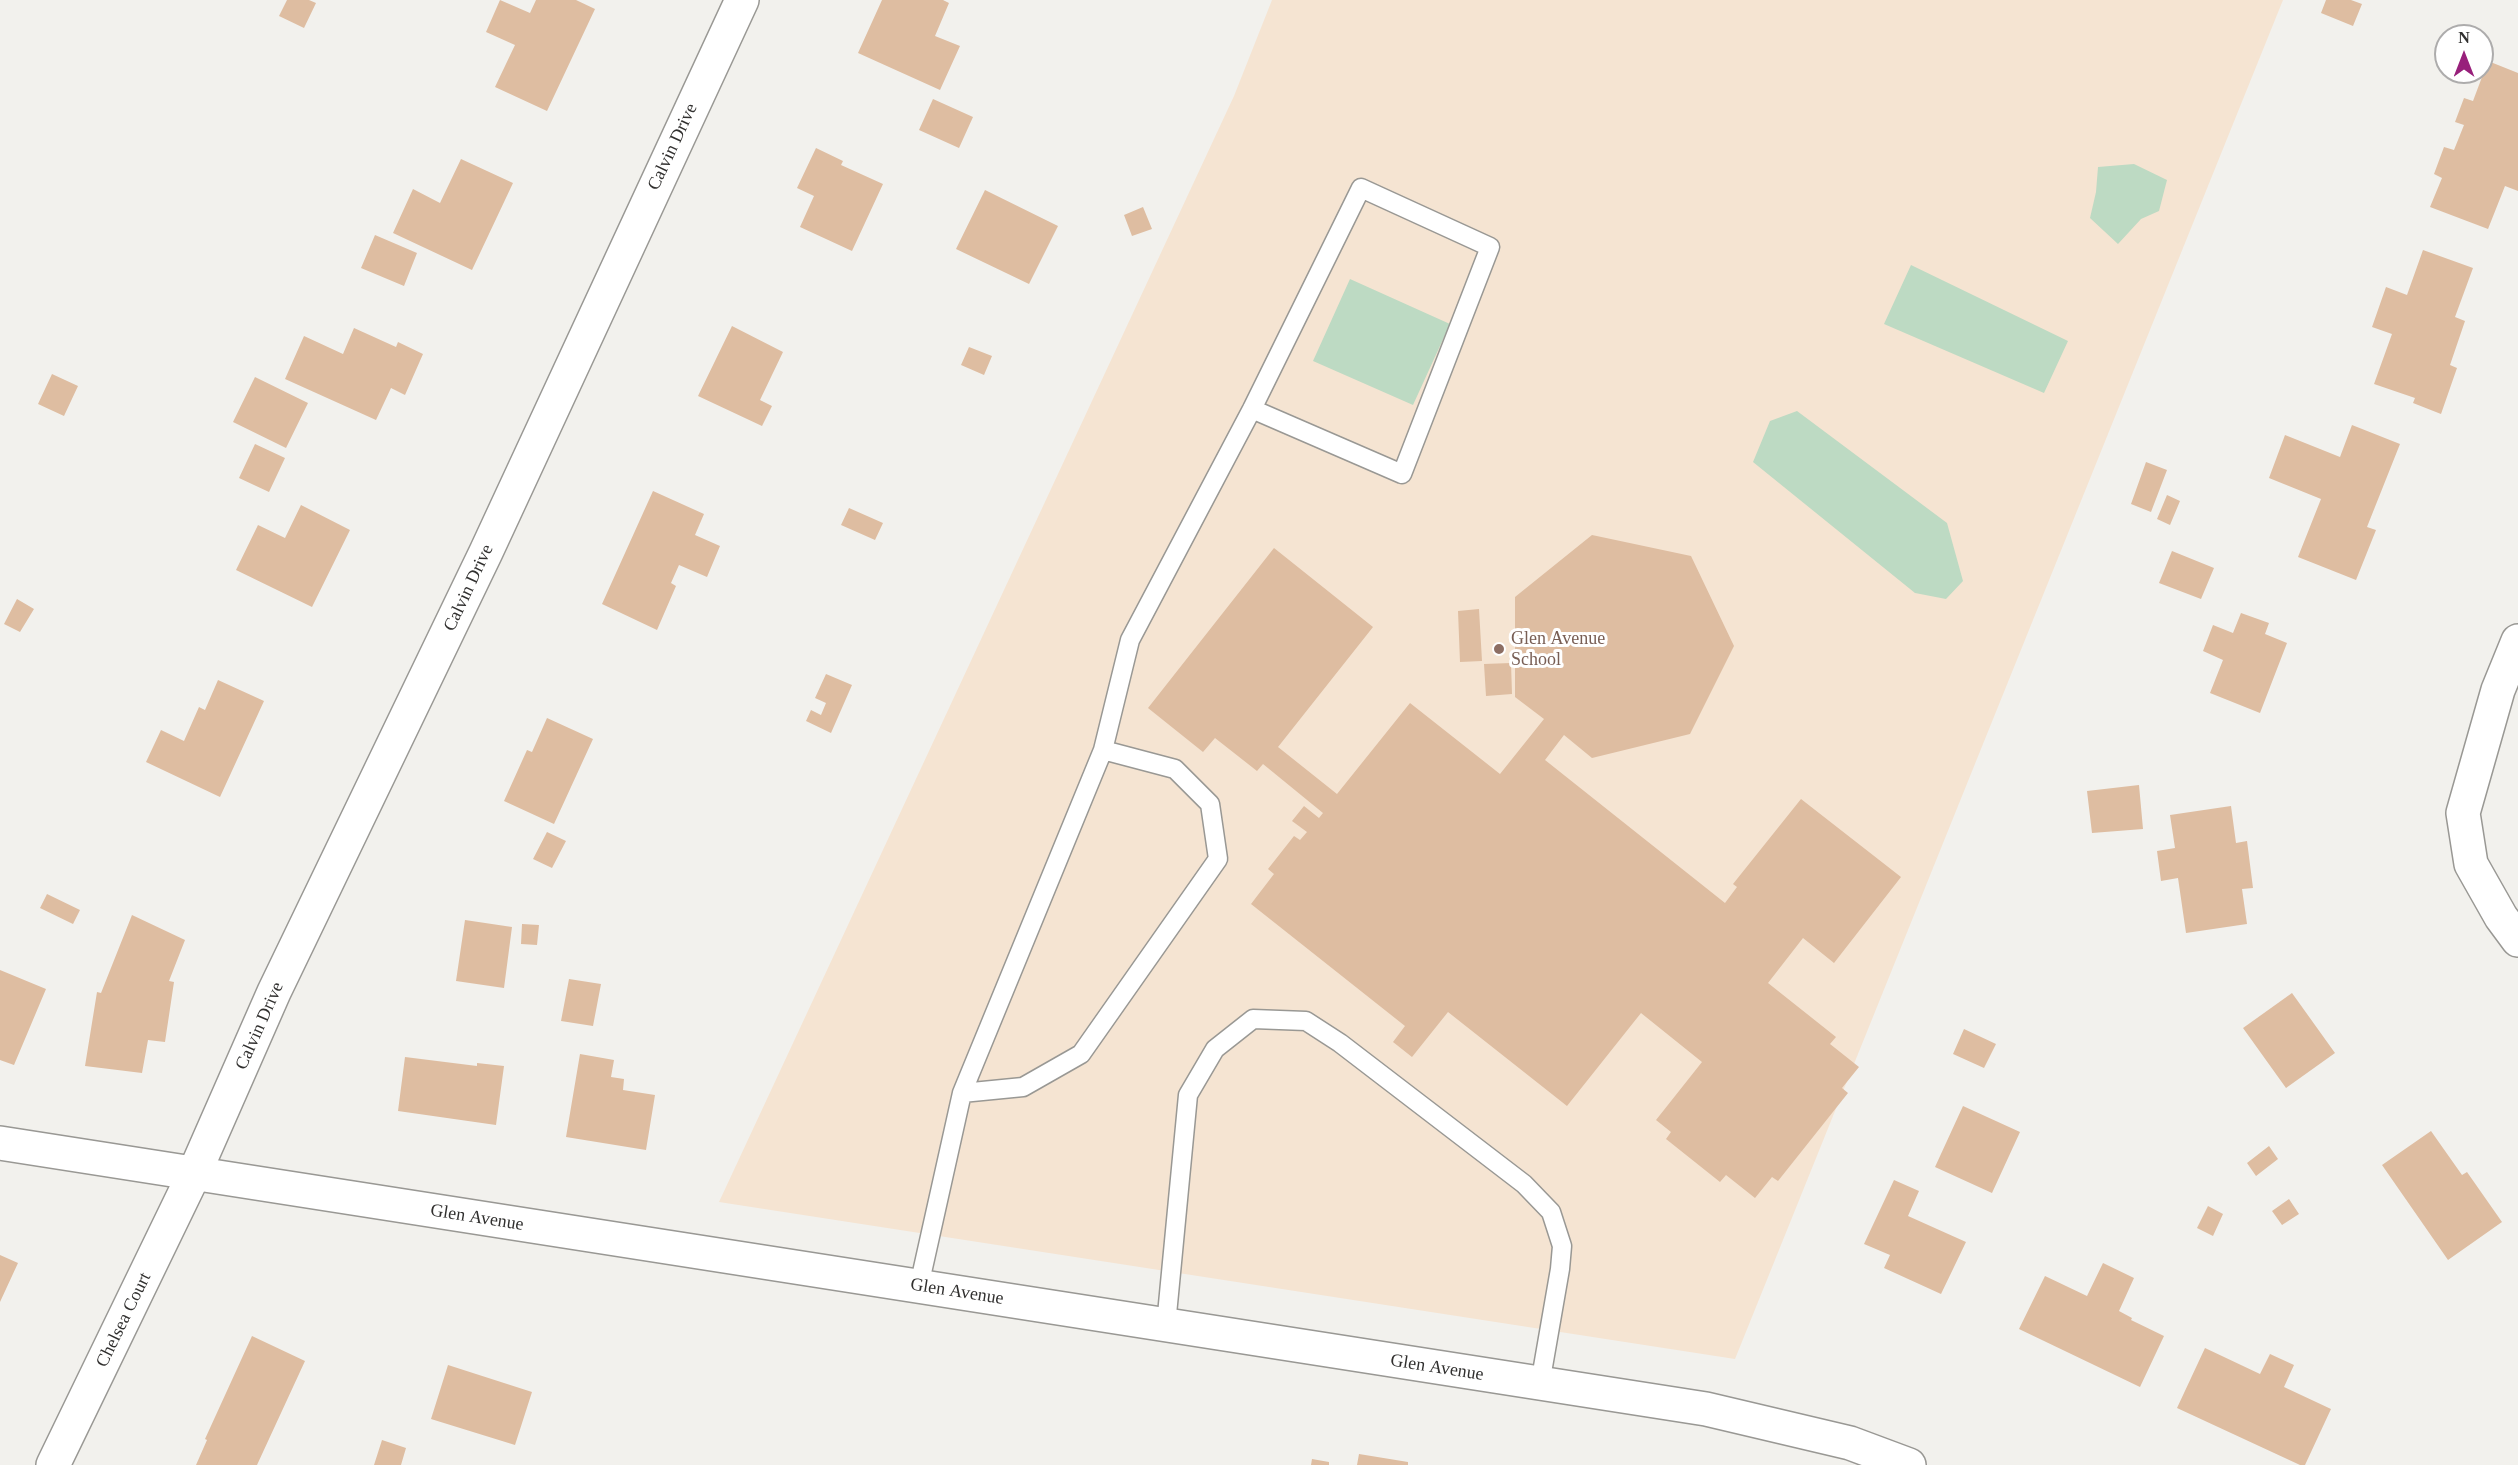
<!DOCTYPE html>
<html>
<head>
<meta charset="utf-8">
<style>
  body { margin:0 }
  #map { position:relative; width:2518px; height:1465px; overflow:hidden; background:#f2f1ed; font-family:"Times New Roman",serif }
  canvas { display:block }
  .north { position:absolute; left:2434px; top:24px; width:60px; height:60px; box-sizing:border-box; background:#fff; border:2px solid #adacac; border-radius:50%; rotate:0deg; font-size:16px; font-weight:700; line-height:24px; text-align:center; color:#31302f }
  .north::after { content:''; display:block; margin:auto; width:21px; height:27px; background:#98207b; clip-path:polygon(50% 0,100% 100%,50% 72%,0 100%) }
</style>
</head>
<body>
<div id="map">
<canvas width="2518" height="1465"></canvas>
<div class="north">N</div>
</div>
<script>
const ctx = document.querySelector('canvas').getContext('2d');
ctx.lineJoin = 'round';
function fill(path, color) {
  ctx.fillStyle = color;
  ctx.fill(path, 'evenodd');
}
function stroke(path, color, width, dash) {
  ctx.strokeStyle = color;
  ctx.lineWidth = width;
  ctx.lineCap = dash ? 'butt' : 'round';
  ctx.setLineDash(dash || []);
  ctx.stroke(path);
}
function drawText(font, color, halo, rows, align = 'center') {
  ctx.font = font + ' "Times New Roman",serif';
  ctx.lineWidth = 6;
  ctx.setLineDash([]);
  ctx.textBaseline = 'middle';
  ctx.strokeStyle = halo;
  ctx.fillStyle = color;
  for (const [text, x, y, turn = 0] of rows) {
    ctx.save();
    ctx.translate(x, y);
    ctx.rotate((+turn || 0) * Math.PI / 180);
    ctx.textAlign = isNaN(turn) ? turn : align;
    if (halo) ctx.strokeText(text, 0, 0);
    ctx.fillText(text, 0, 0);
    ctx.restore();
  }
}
fill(new Path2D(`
  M1272,0H2283L1735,1359L719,1202L1234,96Z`), '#f5e4d2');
fill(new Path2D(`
  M2134,164L2167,180L2159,211L2141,219L2118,244L2090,218L2096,192L2098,167Z
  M1911,265L2068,341L2044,393L1884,324Z
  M1350,279L1450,324L1413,405L1313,361Z
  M1797,411L1947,523L1963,581L1946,599L1915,593L1753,462L1770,421Z`), '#bddac3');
fill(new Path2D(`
  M287,0H309L316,3L304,28L279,16Z
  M500,0L530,13L536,0H576L595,9L547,111L495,87L515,45L486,32Z
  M882,0H943L949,3L935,36L960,46L940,90L858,53Z
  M2326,0H2351L2362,4L2353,26L2321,13Z
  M2488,61L2518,73V191L2505,186L2488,229L2430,207L2442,178L2434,174L2444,147L2454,150L2464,125L2455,122L2464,98L2473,101Z
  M933,99L973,117L959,148L919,130Z
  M816,148L843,161L841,165L883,184L852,251L800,227L814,196L797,188Z
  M461,159L513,183L472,270L393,233L413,189L440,203Z
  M985,190L1058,226L1029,284L956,249Z
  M1143,207L1152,229L1132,236L1124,215Z
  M375,235L417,253L404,286L361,268Z
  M2423,250L2473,268L2455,317L2465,321L2450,365L2457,368L2441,414L2413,403L2415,398L2374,384L2392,334L2372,327L2386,287L2407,295Z
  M732,326L783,352L760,400L772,406L762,426L698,396Z
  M354,328L396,347L398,342L423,354L405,395L391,388L376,420L285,379L304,336L343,354Z
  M969,347L992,356L984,375L961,365Z
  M52,374L78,386L64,416L38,404Z
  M255,377L308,403L286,448L233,422Z
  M2352,425L2400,444L2367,527L2376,530L2356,580L2298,557L2321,499L2269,478L2285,435L2340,457Z
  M255,444L285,458L269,492L239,478Z
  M2146,462L2167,470L2151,512L2131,504Z
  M653,491L704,514L695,535L720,546L707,577L679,565L671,583L676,586L657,630L602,604Z
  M2167,495L2180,501L2170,525L2157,519Z
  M301,505L350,530L312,607L236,570L258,525L285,538Z
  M849,508L883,523L875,540L841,525Z
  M1592,535L1691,556L1734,646L1690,734L1592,758L1564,735L1545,760L1725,903L1737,887L1733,884L1801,799L1901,877L1834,963L1803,938L1768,983L1836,1037L1830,1044L1859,1067L1842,1088L1848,1093L1778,1181L1772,1177L1755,1198L1726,1175L1720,1182L1666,1139L1671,1132L1656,1120L1702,1062L1641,1013L1567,1106L1448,1012L1412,1057L1393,1042L1405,1026L1251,904L1274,874L1268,869L1294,836L1300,840L1307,832L1292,821L1304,806L1319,818L1323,813L1263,764L1257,771L1215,738L1203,752L1148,708L1274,548L1373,627L1278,747L1337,794L1410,703L1500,774L1544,719L1515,697V597Z
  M2172,551L2214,568L2201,599L2159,583Z
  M17,599L34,609L20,632L4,624Z
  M1479,609L1482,661L1460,662L1458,611Z
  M2241,613L2269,623L2265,634L2287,643L2260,713L2210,693L2223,660L2203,651L2213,625L2233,633Z
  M1511,663L1512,694L1486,696L1484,664Z
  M826,674L852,685L831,733L806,721L811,710L821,715L826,703L815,698Z
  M218,680L264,701L220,797L146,762L161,730L184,741L199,707L205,710Z
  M547,718L593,739L554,824L504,801L527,750L532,752Z
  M2139,785L2143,829L2092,833L2087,791Z
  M2231,806L2236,843L2247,841L2253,888L2242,889L2247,924L2186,933L2178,878L2161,881L2157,851L2175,848L2170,815Z
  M547,832L566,841L552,868L533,859Z
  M47,894L80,910L73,924L40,908Z
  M132,915L185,940L169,981L174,982L165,1042L148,1040L142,1073L85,1066L97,992L101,993Z
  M465,920L512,927L504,988L456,981Z
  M522,924L539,925L537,945L521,944Z
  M0,970L46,989L14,1065L0,1060Z
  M569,979L601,984L593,1026L561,1021Z
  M2292,993L2335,1053L2286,1088L2243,1028Z
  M1964,1029L1996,1044L1984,1068L1953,1054Z
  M580,1054L614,1060L611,1077L624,1079L623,1090L655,1095L646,1150L566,1137Z
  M405,1057L477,1066V1063L504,1066L496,1125L398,1111Z
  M1963,1106L2020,1132L1992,1193L1935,1167Z
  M2431,1131L2462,1175L2467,1172L2502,1222L2448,1260L2382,1165Z
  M2269,1146L2278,1159L2256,1176L2247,1163Z
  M1894,1180L1919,1191L1908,1216L1966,1242L1941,1294L1884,1268L1890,1255L1864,1244Z
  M2289,1199L2299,1214L2282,1225L2272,1211Z
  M2208,1206L2223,1214L2213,1236L2197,1228Z
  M0,1255L18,1263L0,1302Z
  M2103,1263L2134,1278L2119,1311L2132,1318L2131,1320L2164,1336L2140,1387L2019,1329L2045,1276L2087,1296Z
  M252,1336L305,1361L257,1465H196L207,1440L205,1439Z
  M2205,1348L2260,1374L2270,1354L2294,1365L2284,1387L2331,1409L2305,1465H2300L2177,1408Z
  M448,1365L532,1392L515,1445L431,1419Z
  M382,1440L406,1448L401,1465H374Z
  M1359,1454L1408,1462V1465H1357Z
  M1312,1459L1329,1462V1465H1311Z`), '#debda1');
const lane = new Path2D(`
  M962,1093L1023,1087L1081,1054L1218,859L1210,804L1175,769L1103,750
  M919,1286L962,1093L1103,750L1130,640L1252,409L1361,188L1490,247L1402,474L1252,409
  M1166,1325L1188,1095L1215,1049L1253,1019L1306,1021L1340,1043L1524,1184L1551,1212L1562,1246L1560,1269L1540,1384`);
const street = new Path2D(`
  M2518,641L2498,690L2463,813L2471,864L2501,917L2518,940
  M53,1465L194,1174L274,992L486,552L742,0`);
const secondary = new Path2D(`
  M0,1143L1706,1409L1850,1443L1909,1465`);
stroke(lane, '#999894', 21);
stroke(street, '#999894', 36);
stroke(secondary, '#999894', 36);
stroke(lane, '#fff', 18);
stroke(street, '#fff', 33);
stroke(secondary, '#fff', 33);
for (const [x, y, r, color] of [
  [1499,649,6,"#8d6e63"]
]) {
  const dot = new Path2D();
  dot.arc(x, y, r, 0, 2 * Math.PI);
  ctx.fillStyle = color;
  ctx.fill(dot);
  stroke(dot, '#fff', 2);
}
drawText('18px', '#31302f', '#fff', [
  ["Calvin Drive",673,147,-65],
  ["Calvin Drive",469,588,-65],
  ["Calvin Drive",260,1026,-66],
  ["Glen Avenue",477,1218,9],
  ["Glen Avenue",957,1292,9],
  ["Chelsea Court",124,1320,-64],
  ["Glen Avenue",1437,1368,9]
]);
drawText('18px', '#785e54', '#fff', [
  ["Glen Avenue",1511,639],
  ["School",1511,660]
], 'left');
</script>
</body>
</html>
